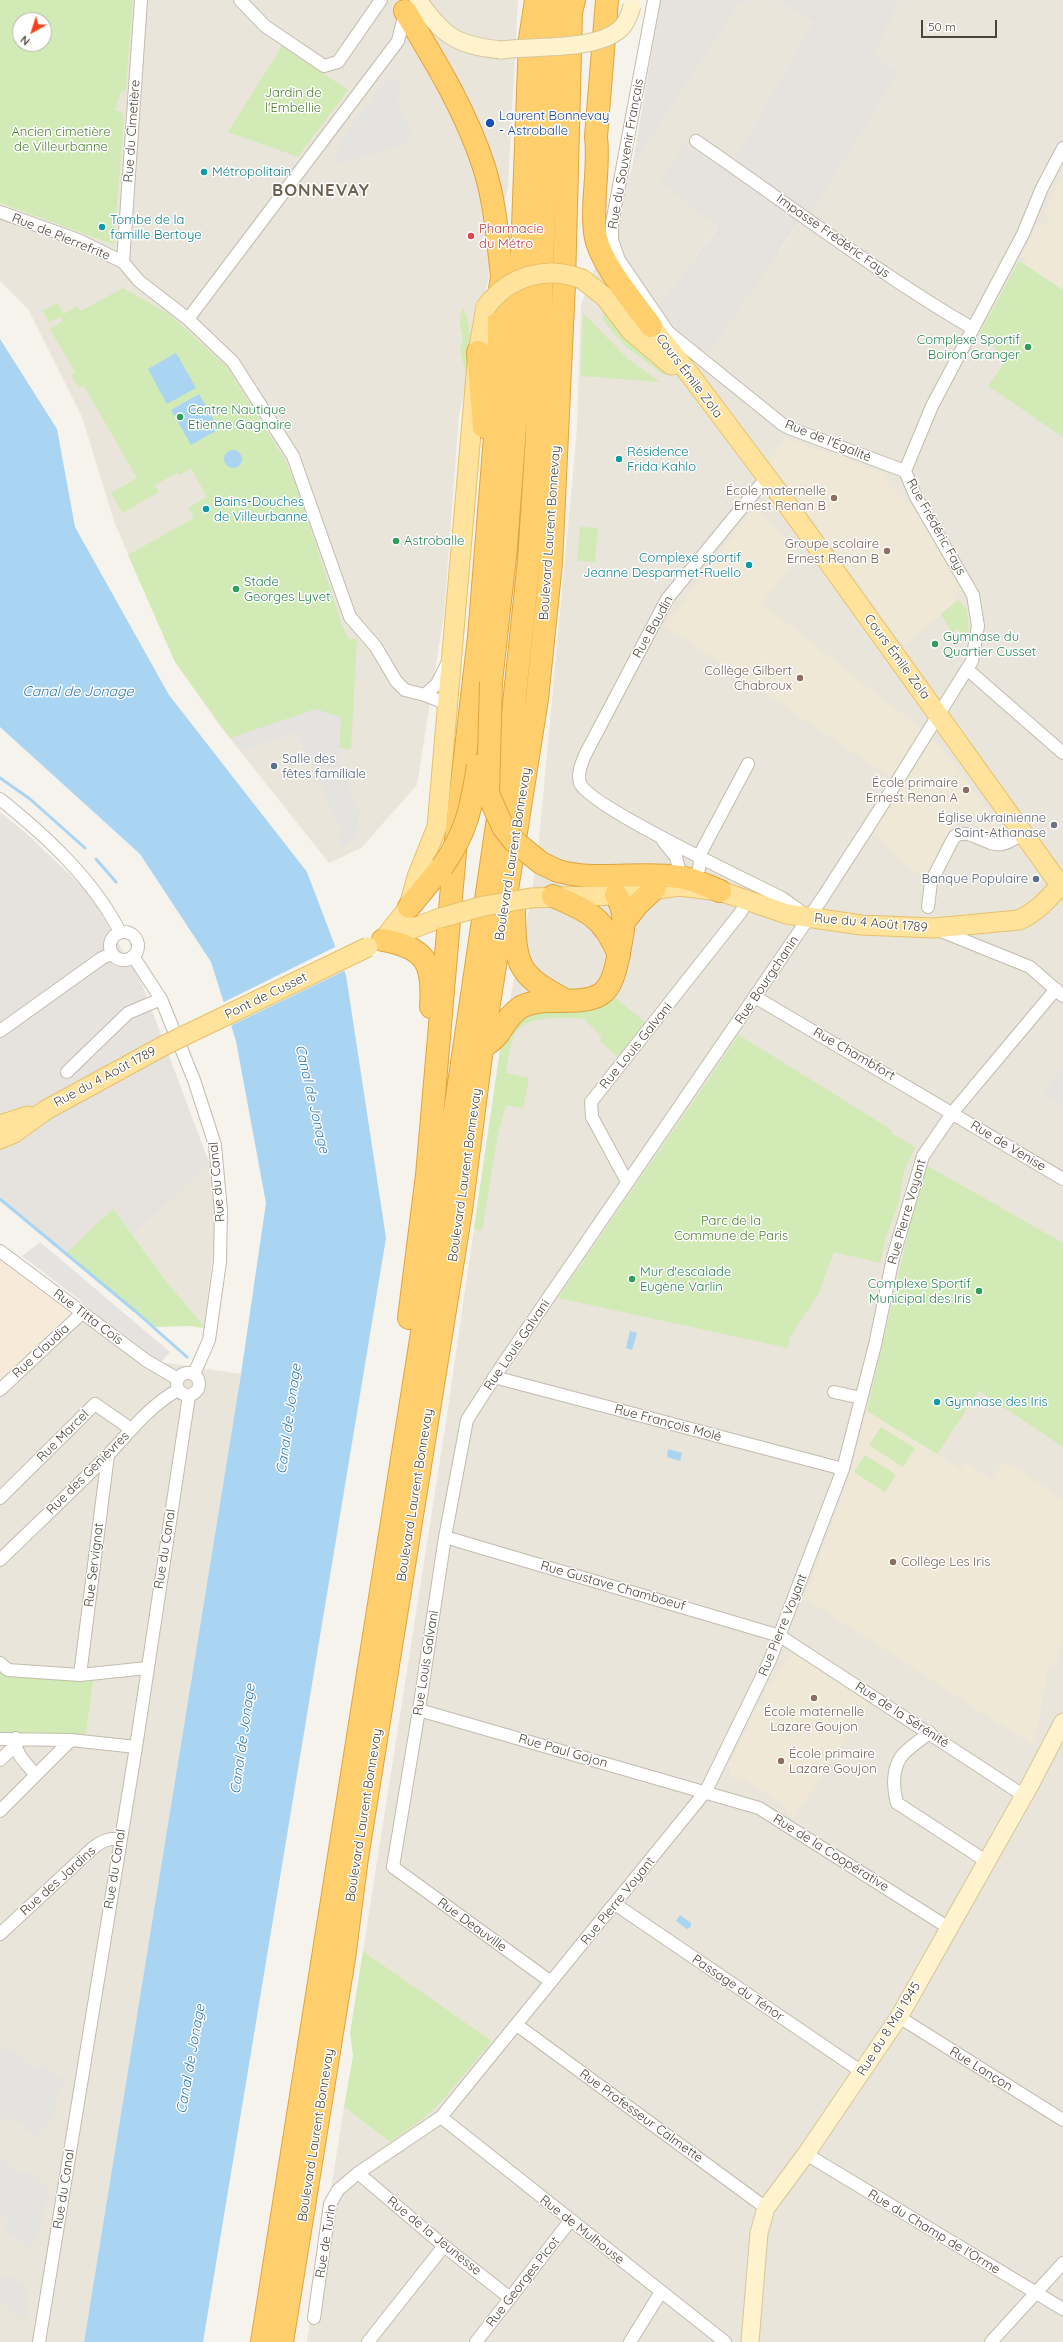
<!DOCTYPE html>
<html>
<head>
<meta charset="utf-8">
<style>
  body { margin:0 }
  #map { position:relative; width:1063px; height:2342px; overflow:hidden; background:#f6f3ec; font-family:Quicksand,sans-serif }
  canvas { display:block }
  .north { position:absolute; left:12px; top:12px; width:40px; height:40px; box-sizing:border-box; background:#fff; border:1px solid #b7b4b0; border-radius:50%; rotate:219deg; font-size:11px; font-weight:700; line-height:16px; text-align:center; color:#4b4439 }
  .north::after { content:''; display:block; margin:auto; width:14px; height:18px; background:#fc3f1d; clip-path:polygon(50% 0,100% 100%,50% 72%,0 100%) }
  .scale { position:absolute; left:921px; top:20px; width:76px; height:18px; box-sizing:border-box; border:2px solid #4b4439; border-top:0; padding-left:5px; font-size:12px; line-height:14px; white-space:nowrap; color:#4b4439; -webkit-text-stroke:3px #fff; paint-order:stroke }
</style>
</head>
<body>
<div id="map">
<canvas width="1063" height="2342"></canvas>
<div class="north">N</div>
<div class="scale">50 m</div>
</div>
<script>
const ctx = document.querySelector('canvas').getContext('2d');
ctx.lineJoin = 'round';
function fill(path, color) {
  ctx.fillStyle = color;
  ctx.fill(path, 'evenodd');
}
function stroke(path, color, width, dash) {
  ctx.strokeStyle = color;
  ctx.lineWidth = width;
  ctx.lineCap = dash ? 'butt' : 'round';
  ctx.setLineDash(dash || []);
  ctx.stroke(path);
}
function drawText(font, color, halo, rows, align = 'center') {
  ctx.font = font + ' Quicksand,sans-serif';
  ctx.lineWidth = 3;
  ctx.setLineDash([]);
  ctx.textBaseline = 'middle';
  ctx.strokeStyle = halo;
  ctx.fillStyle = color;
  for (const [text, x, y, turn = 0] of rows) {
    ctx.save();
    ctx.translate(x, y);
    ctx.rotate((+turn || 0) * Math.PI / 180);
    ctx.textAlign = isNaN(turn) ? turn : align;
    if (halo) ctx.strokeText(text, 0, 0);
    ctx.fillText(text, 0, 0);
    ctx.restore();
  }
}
fill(new Path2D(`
  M133,0H518L508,186L459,415L444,614L417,785L361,848L329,863L220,726L175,662L115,524L82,417L28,309L0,281V203L114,245L115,110L121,91L126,90Z
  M750,0H776L813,22L735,158H705L718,226L660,306L780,251L799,222L813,213L899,71L872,55L900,0H1063V2342H307L344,2107L390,2142L492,2041L363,1951L446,1422L501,1041L529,910L538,851L577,429L581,305L632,168L740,3L746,6Z
  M210,1165L217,1224L204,1326L167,1282L133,1235Z
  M83,1302L161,1362L241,1374L84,2342H0V1734L36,1732L62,1736L86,1734L94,1679L0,1667V1379Z`), '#eae5da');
fill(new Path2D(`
  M0,1260L70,1313L0,1379Z`), '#f7ead8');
fill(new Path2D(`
  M659,0H750L746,6L740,3L632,168L657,21Z
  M776,0H900L873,55L899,71L813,213L799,222L709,353L673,324L659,306L718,227L660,182L685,144L705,158H735L813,22Z
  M0,812L26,833L89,893L142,984L210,1165L133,1235L113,1208L66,1255L0,1199Z`), '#e6e2dd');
fill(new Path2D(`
  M1063,179V290L1025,265L1028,260L1021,256L1039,222L1046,225L1051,215L1044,212L1060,180Z
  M786,438L887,474L888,484L914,509L962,589L953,594L958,600L904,646L769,460Z
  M755,506L800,554L762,603L922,730L892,778L665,626Z
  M930,743H938L1000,827L995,836L959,816L928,879L900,861L874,831Z
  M867,1411L960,1469L965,1462L992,1480L1001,1465L1009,1463L1063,1499V1642L1055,1667L1049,1664L1034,1746L805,1598L851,1471Z
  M794,1653L869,1703L794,1818L785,1812L787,1807L743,1778L740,1782L730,1776L728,1767L758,1704L763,1707L767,1700L762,1697L791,1654Z`), '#efe8d6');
fill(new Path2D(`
  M0,0H133L126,90L121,92L115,110L121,112L124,117L114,245L0,203ZM20,20H44V44H20Z
  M282,46L348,90L298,157L228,132Z
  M1019,261L1063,290V437L988,386L1008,357L978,336Z
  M123,288L169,314L227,367L284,458L298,490L342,625L349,639H357L351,749L339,748L341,718L316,709L230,738L175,662L128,555L194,518L188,508L207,497L191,468L180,475L178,472L155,485L159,492L122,513L111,493L137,478L84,386L79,388L71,375L75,372L50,329L63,321L60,317L49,322L43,311L57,303L64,314L77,306L81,311Z
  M603,299L635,344L666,374L664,375L625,346L603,320Z
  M462,308C473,318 470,359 470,374L467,378L460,350L463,337L460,325Z
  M583,313L628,359L660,382L581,376Z
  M580,527L598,528L595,562L577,561Z
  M958,600L967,610L969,633L961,634L958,629L952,633L941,614Z
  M612,995L646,1023L618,1057L600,1041L601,1036L584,1019C566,1017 525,1015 515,1034C509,1046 508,1060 506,1073L529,1078L523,1108L506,1105L498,1133L482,1231L474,1229L501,1045L521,1017L542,1010L578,1012L590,1009Z
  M739,1035L892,1130L891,1133L915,1147L904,1171L899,1202L886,1236L880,1263L834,1252L818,1295L790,1337L788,1348L558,1298Z
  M926,1165L1063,1243V1447L979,1391L937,1454L867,1411L920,1181Z
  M113,1208L167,1282L204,1326L203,1328L190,1326L154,1327L67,1253Z
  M881,1427L915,1448L903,1467L869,1445Z
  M865,1455L896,1475L885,1492L854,1472Z
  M0,1667L94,1678L86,1734L84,1736H62L36,1732L0,1734Z
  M363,1951L492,2041L443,2100L424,2118L390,2142L344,2107L353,2056L350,2033Z`), '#d2eab5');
fill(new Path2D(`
  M389,77L400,82L398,104L414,135L407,143L339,164L336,155L340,142Z
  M316,709L341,718L338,758L359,812L357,830L353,839L343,849L338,838L341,830L297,732L244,750L230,738Z
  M1063,1069V1106L1043,1093Z
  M40,1242L170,1352L161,1362L22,1256Z
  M6,2046L38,2071L44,2065L65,2082L59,2090L62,2093L52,2105L58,2110L37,2137L10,2116L4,2122L0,2119V2054Z
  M0,2158L22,2176L26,2171L48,2187L40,2233L28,2248L4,2229L10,2221L0,2213Z
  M10,2275L30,2291L24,2299L29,2303L27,2314L23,2320L0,2302V2276L6,2280Z`), '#e5e3e0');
fill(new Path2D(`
  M0,339L57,429L75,527L169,695L307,872L346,975L386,1238L203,2342H84L241,1374L266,1203L236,1041L211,962L140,854L0,727Z
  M176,353L196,388L167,404L148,369Z
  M199,394L219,429L191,445L171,410Z
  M224 459a9 9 0 1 1 18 0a9 9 0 1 1-18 0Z
  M630,1331L637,1333L632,1350L626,1348Z
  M668,1449L682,1453L680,1461L667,1457Z
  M680,1915L691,1923V1927L687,1929L676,1921Z`), '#a9d4f2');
fill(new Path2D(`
  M337,946L346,970L230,1026L222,1003Z`), '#f6f3ec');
stroke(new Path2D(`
  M0,778L30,799L85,848
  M96,859L116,882
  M0,1199L135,1311L187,1357`), '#a9d4f2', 3);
const street = new Path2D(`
  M240,0L265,26L324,66L338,62L381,0
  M654,0L612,223V240L619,260L668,332L782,424L789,428L905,471
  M696,141C788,204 876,272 972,328
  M0,212L78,240L123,262L139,281L188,319L233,362L293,456L350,617L376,647L396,681L405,690L425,695L447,704
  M123,262L141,0
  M188,319L398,41L405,12
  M767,477L667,599L586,753C582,762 577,773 580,783C588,806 751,882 782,898C790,903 797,909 804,914
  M968,670L1063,753
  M425,695L437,684L447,664
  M0,799C46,836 93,879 120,932
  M663,841L676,857L681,877
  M691,880C699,873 701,867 699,856L748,764
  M928,907L931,882L954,837C970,826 985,847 1002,844C1010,843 1017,837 1024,832
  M936,929L1030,967L1063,996
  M110 946a14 14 0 1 1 28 0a14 14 0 1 1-28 0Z
  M133,956L161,999L194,1080L215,1145L221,1211L220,1262L209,1340L194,1374
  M755,997L1063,1179
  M0,1031L102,958L112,954
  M67,1072L128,1013L161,999
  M629,1181L625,1178L592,1117L591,1102L741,912L747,901
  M0,1251L147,1361L178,1379
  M177 1384a11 11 0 1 1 22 0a11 11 0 1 1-22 0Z
  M494,1377L843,1469
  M0,1390L82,1313
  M834,1392L861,1398
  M0,1498L95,1404L131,1429
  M445,1537L780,1636L1023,1795
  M0,1560C36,1525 72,1491 107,1456C129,1433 150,1405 178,1390
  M0,1663L8,1670L80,1675L147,1668
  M80,1675L108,1455
  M419,1710L759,1808L949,1928
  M929,1732C921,1741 908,1747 901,1757C892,1770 893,1789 897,1803L986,1861
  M16,1738C14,1754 26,1763 36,1775
  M0,1739L71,1740L136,1747
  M0,1760L15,1746
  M0,1811L71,1740
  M615,1904L862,2072
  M0,1934L93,1848C102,1841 108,1838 120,1839
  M551,1982L393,1867L419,1710L445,1537L467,1420L501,1367L823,897L876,815L972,661L978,626L973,595L916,497L905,471L932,406L1023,234L1042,188L1063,148
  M899,2017L1063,2120
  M517,2025L766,2208
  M441,2117L725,2342
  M806,2154L1063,2309
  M358,2173L444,2246L510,2298
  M314,2318L330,2204L338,2190L358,2173L441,2117L706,1791L770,1660L843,1469L875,1345L893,1258L923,1156L953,1112L1056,989
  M39,2342L136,1747L189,1396
  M368,2342L444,2246
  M476,2342L570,2221
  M630,2342L661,2292
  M991,2342L1063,2263`);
const secondary = new Path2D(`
  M418,0C444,37 456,45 501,50
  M750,2342L759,2233L766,2208L806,2154L899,2017L1030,1785L1063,1722`);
const primary = new Path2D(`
  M582,279L605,297L631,331L671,365
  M651,326L691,376L781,496L1063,889
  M531,898L616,895L679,886L720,891L787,914L861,925L934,928L1019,920C1037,912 1047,900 1060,886
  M385,939L440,918
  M383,940L409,907L417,877L437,827L478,352L486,307
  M0,1125L28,1116
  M0,1139L14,1133L46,1110L165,1045`);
const highway = new Path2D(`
  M607,0L596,137C600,168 590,209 596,238C602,265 634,303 651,326
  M405,11C435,61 466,111 484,167C497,208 498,249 504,290
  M478,352L484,427
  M491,682L506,547L516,414L530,39L536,0
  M558,871C598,882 639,871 680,877C694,879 707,886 720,891
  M553,896C589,911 604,918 619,955
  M409,907L442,867
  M514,912C515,967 518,975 567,1001
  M626,919L637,905L655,888
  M383,940C427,948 434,964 431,1007
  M482,1048C487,1044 494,1040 498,1034C505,1024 510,1014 521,1007C531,1002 541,1001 551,1001C602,1001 611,1000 620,947C624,927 627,914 616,895
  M409,1318L427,1175L458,817L479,637L499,387V296L502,276
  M262,2342L426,1308L512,723L529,560L537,437L548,70L553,0
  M282,2342L344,1958L357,1858L461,1210L482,1048L537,699L551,563L564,284L571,12L574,0`);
stroke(street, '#c2bbae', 14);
stroke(secondary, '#d6c79b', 19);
stroke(primary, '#e6c16a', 21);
stroke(highway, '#e0a43c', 24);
stroke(street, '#fff', 12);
stroke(secondary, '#fff3cd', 17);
stroke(primary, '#ffe39c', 19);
stroke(highway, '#ffcf6e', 22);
const secondaryBridge = new Path2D(`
  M501,50C533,45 601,52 623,26C628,20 630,13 632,6`);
const primaryBridge = new Path2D(`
  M486,307C509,276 546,265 582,279
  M440,918L484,906L531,898
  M165,1045L368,947`);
const highwayBridge = new Path2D(`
  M491,682L488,794L503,827L514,841L541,863L558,871
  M442,867C467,832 471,808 478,766`);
stroke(secondaryBridge, '#d6c79b', 19, []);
stroke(primaryBridge, '#e6c16a', 21, []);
stroke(highwayBridge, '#e0a43c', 24, []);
stroke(secondaryBridge, '#fff3cd', 17);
stroke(primaryBridge, '#ffe39c', 19);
stroke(highwayBridge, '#ffcf6e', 22);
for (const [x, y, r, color] of [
  [490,123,5,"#1a4fb4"],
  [204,172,4,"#0f9aa8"],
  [102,227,4,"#0f9aa8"],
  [471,236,4,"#e0444e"],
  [1028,347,4,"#2e9e5b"],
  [180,417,4,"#2e9e5b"],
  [619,459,4,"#0f9aa8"],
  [834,498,4,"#8d6e63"],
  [206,509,4,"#0f9aa8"],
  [396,541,4,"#2e9e5b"],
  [887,551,4,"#8d6e63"],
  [749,565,4,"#0f9aa8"],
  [236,589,4,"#2e9e5b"],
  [935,644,4,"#2e9e5b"],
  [800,678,4,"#8d6e63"],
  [274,766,4,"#5c6f8a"],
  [966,790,4,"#8d6e63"],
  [1054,825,4,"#6b7280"],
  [1036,879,4,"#5c6f8a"],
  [632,1279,4,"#2e9e5b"],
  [979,1291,4,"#2e9e5b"],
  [937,1402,4,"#0f9aa8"],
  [893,1562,4,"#8d6e63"],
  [814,1698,4,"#8d6e63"],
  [781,1761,4,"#8d6e63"]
]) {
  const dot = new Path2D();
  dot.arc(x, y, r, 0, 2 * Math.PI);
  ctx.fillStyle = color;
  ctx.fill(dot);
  stroke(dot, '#fff', 1.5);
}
drawText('13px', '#4a7f2a', '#fff', [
  ["Jardin de",293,93],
  ["l'Embellie",293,108],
  ["Ancien cimetière",61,132],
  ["de Villeurbanne",61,147],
  ["Parc de la",731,1221],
  ["Commune de Paris",731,1236]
]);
drawText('13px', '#164399', '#fff', [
  ["Laurent Bonnevay",499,116],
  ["- Astroballe",499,131]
], 'left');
drawText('13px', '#4b4439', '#fff', [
  ["Rue du Cimetière",132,131,-86],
  ["Rue du Souvenir Français",626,154,-80],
  ["Impasse Frédéric Fays",833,236,35],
  ["Rue de Pierrefrite",61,237,22],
  ["Cours Émile Zola",689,376,53],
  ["Rue de l'Égalité",828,441,22],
  ["Rue Frédéric Fays",936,527,61],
  ["Boulevard Laurent Bonnevay",550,533,-86],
  ["Rue Baudin",653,627,-61],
  ["Cours Émile Zola",897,657,54],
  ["Boulevard Laurent Bonnevay",513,854,-81],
  ["Rue du 4 Août 1789",871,923,5],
  ["Rue Bourgchanin",767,980,-56],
  ["Pont de Cusset",266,996,-26],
  ["Rue Louis Galvani",636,1046,-51],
  ["Rue Chambfort",854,1054,30],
  ["Rue du 4 Août 1789",105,1077,-28],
  ["Rue de Venise",1008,1146,31],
  ["Boulevard Laurent Bonnevay",465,1175,-82],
  ["Rue du Canal",217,1182,-95],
  ["Rue Pierre Voyant",907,1212,-74],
  ["Rue Titta Coïs",88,1317,37],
  ["Rue Louis Galvani",517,1345,-56],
  ["Rue Claudia",41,1351,-43],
  ["Rue François Molé",668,1423,15],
  ["Rue Marcel",63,1436,-45],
  ["Rue des Genièvres",88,1473,-45],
  ["Boulevard Laurent Bonnevay",415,1495,-81],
  ["Rue du Canal",165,1549,-81],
  ["Rue Servignat",94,1565,-83],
  ["Rue Gustave Chamboeuf",613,1586,16],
  ["Rue Pierre Voyant",783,1625,-68],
  ["Rue Louis Galvani",426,1663,-81],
  ["Rue de la Sérénité",902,1715,33],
  ["Rue Paul Gojon",563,1751,16],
  ["Boulevard Laurent Bonnevay",364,1815,-81],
  ["Rue de la Coopérative",831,1853,32],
  ["Rue du Canal",115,1869,-81],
  ["Rue des Jardins",58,1881,-42],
  ["Rue Pierre Voyant",618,1901,-51],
  ["Rue Deauville",472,1925,36],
  ["Passage du Ténor",738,1988,34],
  ["Rue du 8 Mai 1945",889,2029,-58],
  ["Rue Lançon",981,2069,32],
  ["Rue Professeur Calmette",641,2116,36],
  ["Boulevard Laurent Bonnevay",316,2135,-81],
  ["Rue du Canal",64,2189,-81],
  ["Rue de Mulhouse",582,2230,38],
  ["Rue du Champ de l'Orme",934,2232,31],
  ["Rue de la Jeunesse",434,2236,39],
  ["Rue de Turin",326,2241,-81],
  ["Rue Georges Picot",523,2282,-52]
]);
drawText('13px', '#0d838f', '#fff', [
  ["Métropolitain",212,172],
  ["Tombe de la",110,220],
  ["famille Bertoye",110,235],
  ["Résidence",627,452],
  ["Frida Kahlo",627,467],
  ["Bains-Douches",214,502],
  ["de Villeurbanne",214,517],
  ["Complexe sportif",741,558,"right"],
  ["Jeanne Desparmet-Ruello",741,573,"right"],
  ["Gymnase des Iris",945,1402]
], 'left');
drawText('13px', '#be3a42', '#fff', [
  ["Pharmacie",479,229],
  ["du Métro",479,244]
], 'left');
drawText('13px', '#27864d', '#fff', [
  ["Complexe Sportif",1020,340,"right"],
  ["Boiron Granger",1020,355,"right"],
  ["Centre Nautique",188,410],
  ["Etienne Gagnaire",188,425],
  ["Astroballe",404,541],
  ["Stade",244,582],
  ["Georges Lyvet",244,597],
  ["Gymnase du",943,637],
  ["Quartier Cusset",943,652],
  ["Mur d'escalade",640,1272],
  ["Eugène Varlin",640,1287],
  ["Complexe Sportif",971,1284,"right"],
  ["Municipal des Iris",971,1299,"right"]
], 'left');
drawText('13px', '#785e54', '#fff', [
  ["École maternelle",826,491],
  ["Ernest Renan B",826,506],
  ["Groupe scolaire",879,544],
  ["Ernest Renan B",879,559],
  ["Collège Gilbert",792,671],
  ["Chabroux",792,686],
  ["École primaire",958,783],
  ["Ernest Renan A",958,798],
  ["Collège Les Iris",901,1562,"left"],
  ["École maternelle",814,1712,"center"],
  ["Lazare Goujon",814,1727,"center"],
  ["École primaire",789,1754,"left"],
  ["Lazare Goujon",789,1769,"left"]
], 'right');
drawText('13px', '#4e5e75', '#fff', [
  ["Salle des",282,759],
  ["fêtes familiale",282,774],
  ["Banque Populaire",1028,879,"right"]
], 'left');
drawText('13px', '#5b616d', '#fff', [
  ["Église ukrainienne",1046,818],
  ["Saint-Athanase",1046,833]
], 'right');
drawText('italic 14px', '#2e7ab2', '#fff', [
  ["Canal de Jonage",78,692],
  ["Canal de Jonage",312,1099,77],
  ["Canal de Jonage",289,1419,-82],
  ["Canal de Jonage",243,1739,-82],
  ["Canal de Jonage",191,2059,-80]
]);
ctx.letterSpacing = '1px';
drawText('bold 17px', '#6e6250', '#fff', [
  ["BONNEVAY",321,191]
]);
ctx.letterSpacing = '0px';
</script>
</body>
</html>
